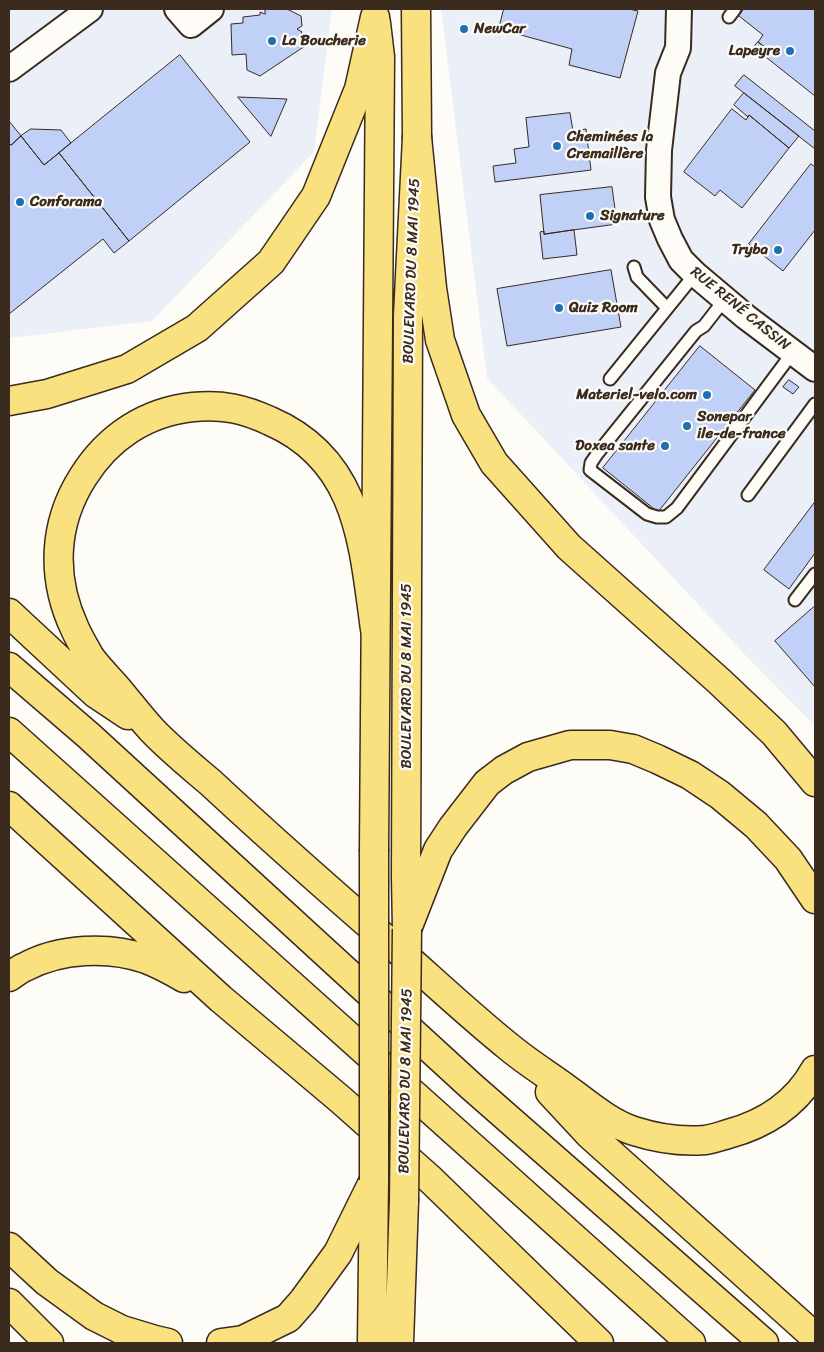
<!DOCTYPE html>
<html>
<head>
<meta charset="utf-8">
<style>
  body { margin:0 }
  #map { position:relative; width:824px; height:1352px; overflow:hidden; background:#fdfcf7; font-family:Sriracha,sans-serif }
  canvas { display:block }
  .frame { position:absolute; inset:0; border:10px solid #3b2a1e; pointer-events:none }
</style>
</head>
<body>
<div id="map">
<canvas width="824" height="1352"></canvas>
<div class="frame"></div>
</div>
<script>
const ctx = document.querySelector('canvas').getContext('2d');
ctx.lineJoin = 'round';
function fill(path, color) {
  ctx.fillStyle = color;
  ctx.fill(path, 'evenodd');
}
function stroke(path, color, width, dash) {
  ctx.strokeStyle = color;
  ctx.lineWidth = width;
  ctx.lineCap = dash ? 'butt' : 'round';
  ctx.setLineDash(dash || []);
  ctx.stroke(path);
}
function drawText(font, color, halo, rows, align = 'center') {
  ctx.font = font + ' Sriracha,sans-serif';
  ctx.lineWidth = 4.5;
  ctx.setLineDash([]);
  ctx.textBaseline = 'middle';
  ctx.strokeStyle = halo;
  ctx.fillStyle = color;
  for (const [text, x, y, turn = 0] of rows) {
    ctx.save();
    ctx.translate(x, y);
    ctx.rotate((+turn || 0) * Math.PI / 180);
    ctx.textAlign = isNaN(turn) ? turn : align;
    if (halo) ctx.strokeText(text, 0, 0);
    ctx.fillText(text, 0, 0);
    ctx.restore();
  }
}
fill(new Path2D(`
  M9,9H332L314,152L152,321L9,338Z
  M441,9H815V726L749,659L487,378Z`), '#ebeff7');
const building = new Path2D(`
  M265,9H287L301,16L302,26L297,29L302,32L301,33L302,35L306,33L309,37L305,39L308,44L260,76L247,70L246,54L232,55L231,24L243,23V17L260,15V12L265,14Z
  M504,9H629L638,11L620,78L569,65L572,49L499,29Z
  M744,9H815V96L762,54L766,48L758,42L763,35L739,16Z
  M758,42L766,48L762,54L754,47Z
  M180,55L250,142L129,241L59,153Z
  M744,75L815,131V149L735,86Z
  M744,93L799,136L789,148L749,115L748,117L734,105Z
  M238,97L287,99L271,136Z
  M732,109L746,120L749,115L789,148L742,208L720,190L715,196L684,172Z
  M570,113L573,131L586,129L591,170L495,182L493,166L516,163L514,149L529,147L526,118Z
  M9,121L21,136L11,145L9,143Z
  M31,129L61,130L71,143L44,165L21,136Z
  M21,136L44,165L59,153L129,241L114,253L103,239L9,314V143L11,145Z
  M811,164L815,167V230L783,271L749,244Z
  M612,187L617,224L544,234L540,195Z
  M574,230L577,255L543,259L540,232L544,231V234Z
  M611,270L621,327L507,346L497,289Z
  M700,346L755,390L658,512L603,468Z
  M789,380L799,387L793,394L783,387Z
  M815,502V553L789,589L764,570Z
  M815,606V687L775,641Z`);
fill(building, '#c0d0f6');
stroke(building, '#3b2a1e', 1);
const service = new Path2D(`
  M729,17L735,9
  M634,267L637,277L667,308
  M725,299L704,326L696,331L597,454L591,463L590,470L647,514L657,517H666L677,508L793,352
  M610,379L695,274
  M748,495L815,404
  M795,600L815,574`);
const minor = new Path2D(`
  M177,9L191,25L211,9
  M679,9L678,48L668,73L659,150L658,197L662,220L670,239L681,260L695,274L746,317L815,369
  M9,69L90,9`);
const primary = new Path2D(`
  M374,849L380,57L376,23
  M407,929L406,877L408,316L417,137L416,9
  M372,1343L374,1180
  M399,1343L404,1201`);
const motorway = new Path2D(`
  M417,137L432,288L440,340L466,415L494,463L569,547L719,681L774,733L815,782
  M9,401L47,394L127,369L197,328L271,262L316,196L359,89L375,17
  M9,613L95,693L128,715
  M375,629C363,544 360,460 270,421C244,409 222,404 193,407C146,412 108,437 83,477C53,524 51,578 75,629C79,638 85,648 90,657C97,667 107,677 116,687C128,701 139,716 152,730C170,749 191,766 211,783C269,837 329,890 389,942C429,977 468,1014 509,1047C527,1062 548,1075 567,1089C588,1104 609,1123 634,1131C656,1138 682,1142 705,1140C713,1139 721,1136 728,1134C765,1124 796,1104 815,1070
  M9,667L88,735L471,1086L764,1343
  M9,732L691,1343
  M9,806L221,999L341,1100L430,1179L599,1343
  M407,929L438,850L453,827L487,783L504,770L528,757L570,745H610L633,749L657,759L690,775L720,795L756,825L788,859L815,899
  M9,977C14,974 19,969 25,967C60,948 109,946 146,959C159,964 172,971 184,978
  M550,1092L589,1134L815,1337
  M9,1247L47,1282L94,1316L122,1330L155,1340L168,1343
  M9,1303L49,1343
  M221,1343L243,1340L288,1318L303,1301L338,1253L374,1180`);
stroke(service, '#3b2a1e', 15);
stroke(minor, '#3b2a1e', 28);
stroke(primary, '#3b2a1e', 31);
stroke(motorway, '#3b2a1e', 31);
stroke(service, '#fdfcf7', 11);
stroke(minor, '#fdfcf7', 24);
stroke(primary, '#fae180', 28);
stroke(motorway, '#fae180', 28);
const primaryBridge = new Path2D(`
  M374,849V1180
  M404,1201L407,929`);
stroke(primaryBridge, '#3b2a1e', 31, []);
stroke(primaryBridge, '#fae180', 28);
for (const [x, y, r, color] of [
  [464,29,5,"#1f6fb2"],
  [272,41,5,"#1f6fb2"],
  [790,51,5,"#1f6fb2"],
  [557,146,5,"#1f6fb2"],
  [20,202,5,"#1f6fb2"],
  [590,216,5,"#1f6fb2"],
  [778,250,5,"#1f6fb2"],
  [559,308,5,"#1f6fb2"],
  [707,395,5,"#1f6fb2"],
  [687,426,5,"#1f6fb2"],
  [665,446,5,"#1f6fb2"]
]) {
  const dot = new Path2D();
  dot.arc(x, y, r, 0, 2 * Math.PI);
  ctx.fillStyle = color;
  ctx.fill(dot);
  stroke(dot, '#fdfcf7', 2);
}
drawText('bold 15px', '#3b2a1e', '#fdfcf7', [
  ["NewCar",474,29],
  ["La Boucherie",282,41],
  ["Lapeyre",780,51,"right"],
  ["Cheminées la",567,137],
  ["Cremaillère",567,154],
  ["Conforama",30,202],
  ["Signature",600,216],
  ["Tryba",768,250,"right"],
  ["Quiz Room",569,308],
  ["Materiel-velo.com",697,395,"right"],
  ["Sonepar",697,417],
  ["ile-de-france",697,434],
  ["Doxea sante",655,446,"right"]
], 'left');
drawText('15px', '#3b2a1e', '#fdfcf7', [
  ["BOULEVARD DU 8 MAI 1945",412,271,-88],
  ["RUE RENÉ CASSIN",740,309,39],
  ["BOULEVARD DU 8 MAI 1945",407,676,-90],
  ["BOULEVARD DU 8 MAI 1945",406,1081,-89]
]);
</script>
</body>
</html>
